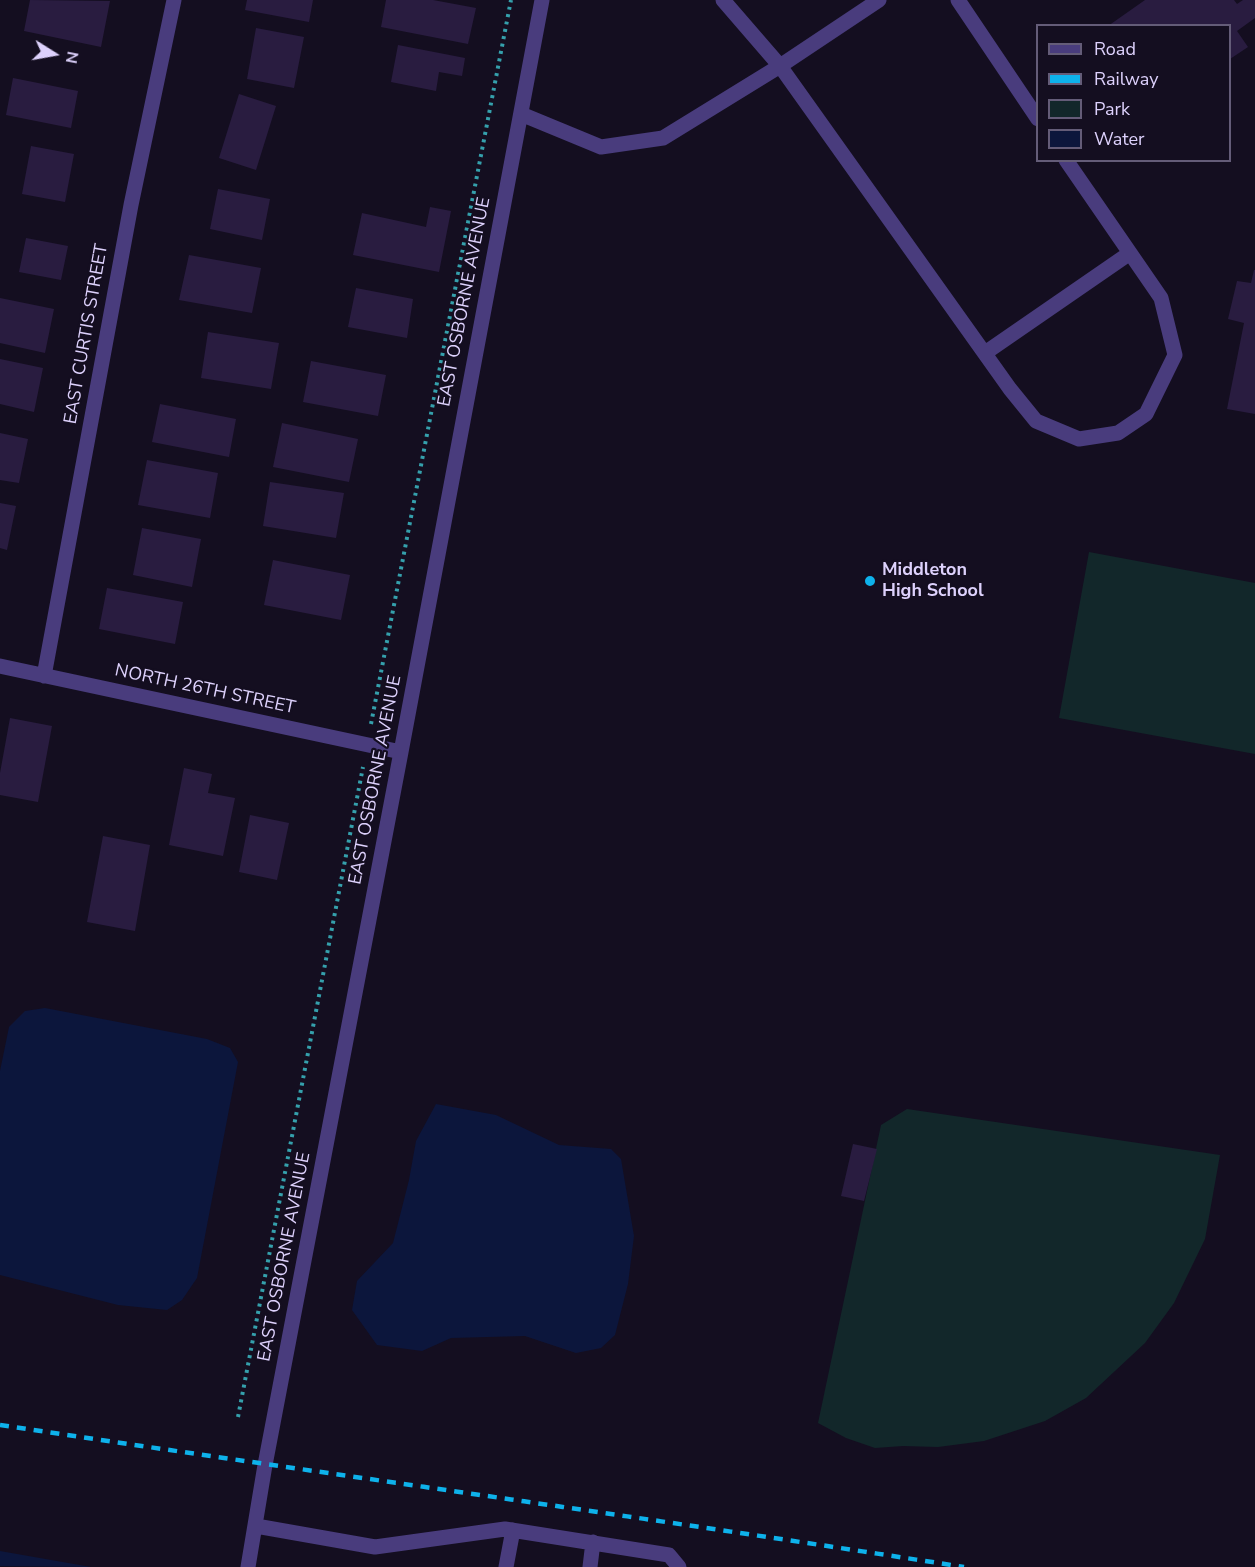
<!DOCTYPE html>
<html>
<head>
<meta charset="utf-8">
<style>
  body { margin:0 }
  #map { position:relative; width:1255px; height:1567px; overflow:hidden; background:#140e20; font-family:"Nunito Sans",sans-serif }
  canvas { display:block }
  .legend { position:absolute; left:1036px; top:24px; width:195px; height:138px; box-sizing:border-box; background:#140e20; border:2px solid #645c78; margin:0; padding:8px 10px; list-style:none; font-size:18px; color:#ddd1fc }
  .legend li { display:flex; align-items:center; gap:12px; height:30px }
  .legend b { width:30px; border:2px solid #645c78 }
  .north { position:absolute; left:24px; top:24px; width:60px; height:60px; -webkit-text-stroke:4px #140e20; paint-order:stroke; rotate:101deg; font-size:16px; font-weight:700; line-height:24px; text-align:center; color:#ddd1fc }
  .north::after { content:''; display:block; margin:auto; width:21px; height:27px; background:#ddd1fc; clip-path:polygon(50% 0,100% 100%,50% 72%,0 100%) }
</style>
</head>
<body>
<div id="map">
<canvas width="1255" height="1567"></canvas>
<ul class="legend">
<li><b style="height:8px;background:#493c7d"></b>Road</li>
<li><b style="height:8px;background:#0eb2eb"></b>Railway</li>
<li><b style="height:16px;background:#12272a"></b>Park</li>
<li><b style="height:16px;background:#0c163c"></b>Water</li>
</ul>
<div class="north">N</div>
</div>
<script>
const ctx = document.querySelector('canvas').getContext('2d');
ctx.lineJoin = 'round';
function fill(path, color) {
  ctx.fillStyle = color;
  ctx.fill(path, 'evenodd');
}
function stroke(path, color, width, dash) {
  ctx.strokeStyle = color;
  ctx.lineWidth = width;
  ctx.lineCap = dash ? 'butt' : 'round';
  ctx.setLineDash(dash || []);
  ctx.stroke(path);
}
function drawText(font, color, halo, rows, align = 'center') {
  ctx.font = font + ' "Nunito Sans",sans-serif';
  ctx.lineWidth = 4.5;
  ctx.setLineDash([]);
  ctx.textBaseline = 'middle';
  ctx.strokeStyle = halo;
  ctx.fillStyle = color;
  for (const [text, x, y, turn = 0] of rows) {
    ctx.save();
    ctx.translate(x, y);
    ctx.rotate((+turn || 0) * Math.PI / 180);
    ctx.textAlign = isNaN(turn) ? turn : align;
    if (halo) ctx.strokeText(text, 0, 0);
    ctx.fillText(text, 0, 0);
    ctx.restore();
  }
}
fill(new Path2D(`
  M1089,552L1255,583V754L1059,718Z
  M907,1109L1220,1155L1205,1239L1174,1303L1145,1343L1086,1398L1045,1421L984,1441L938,1447L903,1446L875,1448L846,1438L818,1423L881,1125Z`), '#12272a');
fill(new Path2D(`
  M45,1008L207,1039L230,1048L238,1062L197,1278L182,1300L167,1310L118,1305L0,1275V1071L9,1027L25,1011Z
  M436,1104L496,1115L559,1145L611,1149L621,1159L634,1236L628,1284L615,1335L601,1348L576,1353L525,1336L451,1338L422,1351L377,1345L352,1310L357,1281L393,1243L409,1180L416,1141Z
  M0,1551L91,1567L0,1566Z`), '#0c163c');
fill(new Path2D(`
  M30,0L110,1L101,47L24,31Z
  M247,0H313L309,22L245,10Z
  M386,0H433L476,8L468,44L381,27Z
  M1145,0H1234L1237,4L1243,0H1255V18L1237,31L1248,47L1230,59V26H1108Z
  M256,28L304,37L294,88L247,79Z
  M398,45L465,58L462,76L439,72L436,91L391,82Z
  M13,78L78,91L71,128L6,115Z
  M239,94L276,106L256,170L219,158Z
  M31,146L74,154L65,202L22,194Z
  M218,189L270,199L262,240L210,229Z
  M430,207L451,211L439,272L353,255L362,213L426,227Z
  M26,238L68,246L61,280L19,272Z
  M189,255L261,268L252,313L179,300Z
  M1254,270H1255V414L1227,409L1244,323L1228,319L1237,281L1251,283Z
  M356,288L413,299L407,338L348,327Z
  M0,298L54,309L45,353L0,343Z
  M208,332L279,343L271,389L201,378Z
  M0,359L43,368L34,412L0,404Z
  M311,361L386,375L378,416L303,402Z
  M160,404L236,419L229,457L152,442Z
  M282,423L358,439L349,482L273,467Z
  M0,433L28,439L19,483L0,480Z
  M147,460L218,473L210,518L138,505Z
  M270,482L344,493L336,538L263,526Z
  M0,503L16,506L7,550L0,548Z
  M142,528L201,539L192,587L133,575Z
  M273,560L350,575L341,620L264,605Z
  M107,588L183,602L175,644L99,629Z
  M10,718L52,726L38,802L0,795V773Z
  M184,768L212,774L208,793L235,798L223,856L169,845Z
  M250,815L289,823L277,880L239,872Z
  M103,836L150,845L135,931L87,922Z
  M853,1144L877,1149L864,1201L841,1196Z`), '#291c40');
stroke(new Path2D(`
  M371,724L511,0
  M238,1417L363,767`), '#35a0ac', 4, [3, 4.5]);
stroke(new Path2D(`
  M723,0L780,66L1010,389L1036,421L1079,439L1118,433L1146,414L1175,355L1161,298L1066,160
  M958,0L1038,119
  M521,114L601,147L663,138L780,66L879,0
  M985,353L1130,253
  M0,666L401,752
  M44,676L131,205L174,0
  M256,1526L375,1547L505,1529L669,1555L679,1567
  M248,1567L265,1465L401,752L542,0
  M506,1567L513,1530
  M590,1567L593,1542`), '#493c7d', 15);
stroke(new Path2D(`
  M0,1425C321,1473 643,1517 964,1567`), '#0eb2eb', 4.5, [9, 8]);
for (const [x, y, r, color] of [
  [870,581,6,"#0eb2eb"]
]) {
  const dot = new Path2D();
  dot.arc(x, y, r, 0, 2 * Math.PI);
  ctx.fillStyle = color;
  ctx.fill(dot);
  stroke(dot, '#140e20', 2);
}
drawText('18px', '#ddd1fc', '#140e20', [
  ["EAST OSBORNE AVENUE",465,302,-79],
  ["EAST CURTIS STREET",87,334,-80],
  ["NORTH 26TH STREET",205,690,12],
  ["EAST OSBORNE AVENUE",376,780,-79],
  ["EAST OSBORNE AVENUE",285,1257,-79]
]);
drawText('bold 18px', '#ddd1fc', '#140e20', [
  ["Middleton",882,571],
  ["High School",882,592]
], 'left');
</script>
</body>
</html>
